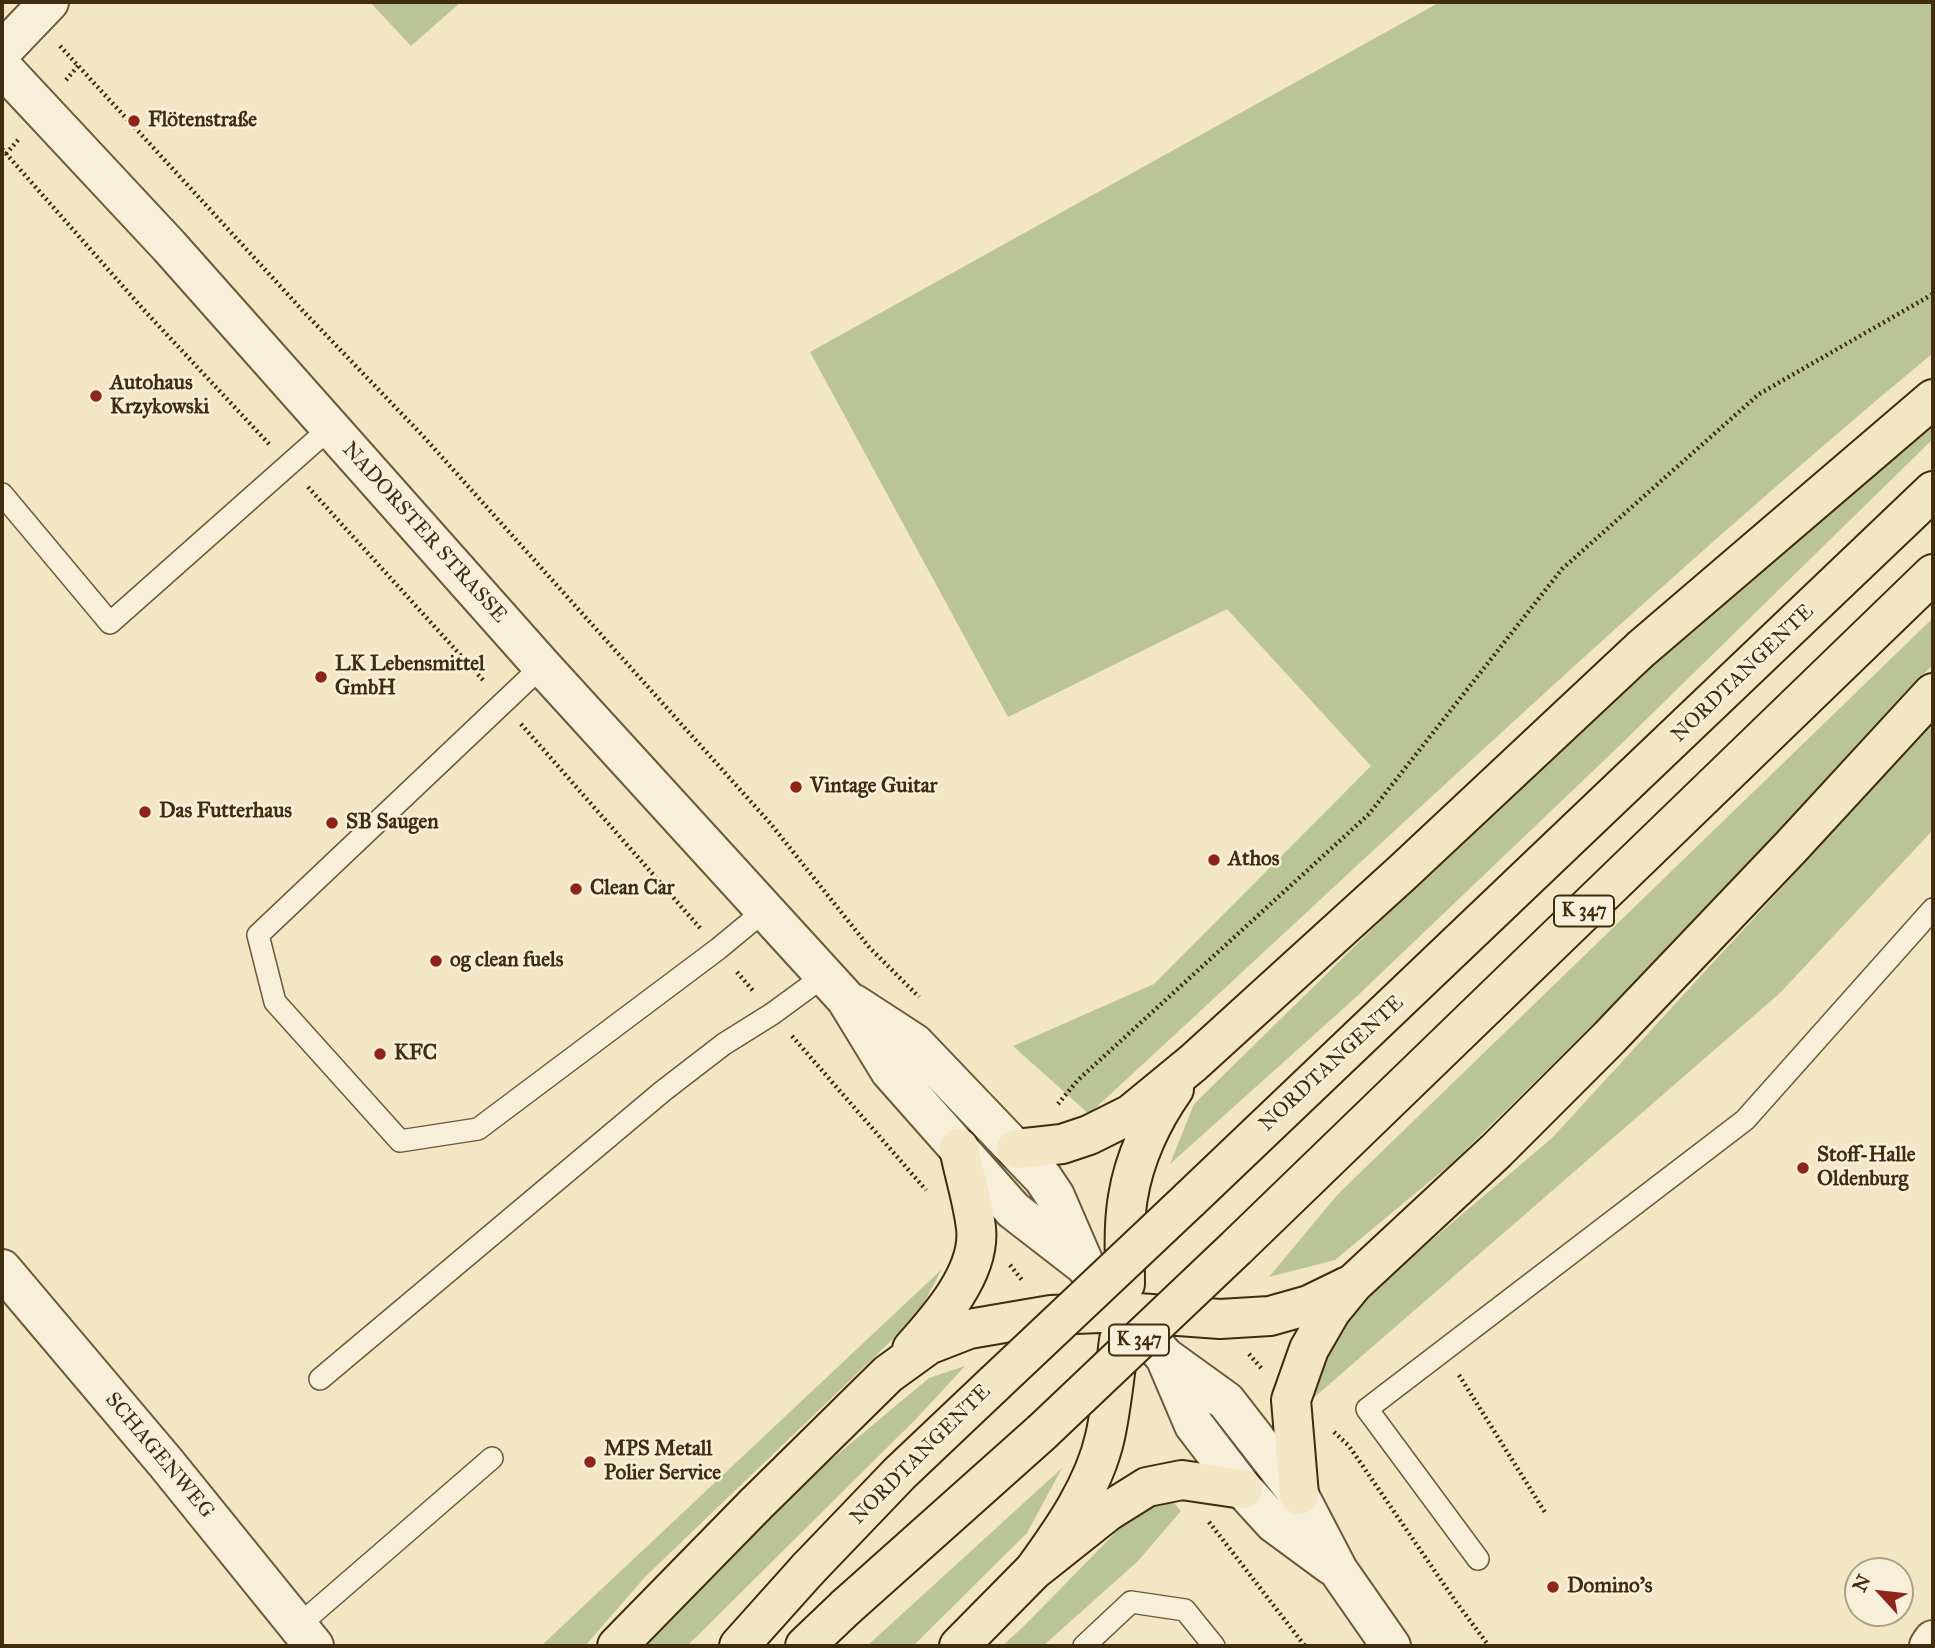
<!DOCTYPE html>
<html>
<head>
<meta charset="utf-8">
<style>
  body { margin:0 }
  #map { position:relative; width:1935px; height:1648px; overflow:hidden; background:#f3e6c4; font-family:"IM FELL Great Primer",serif }
  canvas { display:block }
  .frame { position:absolute; inset:0; border:4px solid #402c0f; pointer-events:none }
  .north { position:absolute; left:1844px; top:1557px; width:70px; height:70px; box-sizing:border-box; background:#f7efd9; border:2px solid #aea188; border-radius:50%; rotate:297deg; font-size:19px; font-weight:700; line-height:28px; text-align:center; color:#402c0f }
  .north::after { content:''; display:block; margin:auto; width:24px; height:32px; background:#8f2418; clip-path:polygon(50% 0,100% 100%,50% 72%,0 100%) }
</style>
</head>
<body>
<div id="map">
<canvas width="1935" height="1648"></canvas>
<div class="frame"></div>
<div class="north">N</div>
</div>
<script>
const ctx = document.querySelector('canvas').getContext('2d');
ctx.lineJoin = 'round';
function fill(path, color) {
  ctx.fillStyle = color;
  ctx.fill(path, 'evenodd');
}
function stroke(path, color, width, dash) {
  ctx.strokeStyle = color;
  ctx.lineWidth = width;
  ctx.lineCap = dash ? 'butt' : 'round';
  ctx.setLineDash(dash || []);
  ctx.stroke(path);
}
function drawText(font, color, halo, rows, align = 'center') {
  ctx.font = font + ' "IM FELL Great Primer",serif';
  ctx.lineWidth = 5;
  ctx.setLineDash([]);
  ctx.textBaseline = 'middle';
  ctx.strokeStyle = halo;
  ctx.fillStyle = color;
  for (const [text, x, y, turn = 0] of rows) {
    ctx.save();
    ctx.translate(x, y);
    ctx.rotate((+turn || 0) * Math.PI / 180);
    ctx.textAlign = isNaN(turn) ? turn : align;
    if (halo) ctx.strokeText(text, 0, 0);
    ctx.fillText(text, 0, 0);
    ctx.restore();
  }
}
fill(new Path2D(`
  M370,2H461L411,46Z
  M1440,2H1933V353C1642,595 1368,857 1089,1114L1013,1046L1154,984L1371,766L1227,609L1008,717L810,352Z
  M1933,427V439L1617,748L1354,999L1170,1164L1194,1104L1407,895L1636,676Z
  M1933,618V664L1674,945L1453,1162L1335,1260L1269,1277L1338,1194Z
  M1933,723V830L1780,993L1310,1401L1306,1391L1361,1300L1552,1138Z
  M942,1269L917,1316L645,1577L585,1646H541Z
  M965,1366L916,1419L687,1646H638L711,1571L826,1464L929,1378Z
  M1062,1468L1027,1533L913,1646H867Z
  M1168,1496L1181,1511L1138,1561L1043,1646H1002L1024,1626L1120,1528Z`), '#bbc494');
const service = new Path2D(`
  M2,494L110,623L330,428
  M542,666L258,935L275,1002L400,1141L478,1129L718,949L764,911
  M320,1379L663,1091L724,1044L772,1014L824,976
  M1478,1559L1367,1409L1745,1120L1933,909
  M298,1626L492,1458
  M1084,1646L1131,1602L1185,1610L1214,1646`);
const minor = new Path2D(`
  M2,51L49,2
  M2,1269L166,1463L314,1646
  M1929,1646L1933,1640`);
const tertiary = new Path2D(`
  M2,67L169,246L542,666L846,999L890,1071L1013,1210L1084,1265L1165,1357L1226,1401L1299,1495L1338,1570L1391,1646
  M854,1004L914,1043L1043,1178L1055,1196L1084,1263
  M1165,1357L1194,1425L1243,1489L1274,1523L1331,1565`);
const trunk = new Path2D(`
  M1016,1149L1062,1144L1089,1135L1131,1114L1193,1063L1403,872L1641,649L1933,399
  M1189,1200L1933,491
  M1236,1248L1933,574
  M1125,1284C1125,1256 1123,1225 1128,1197C1134,1159 1152,1120 1174,1089
  M912,1349C939,1319 981,1272 976,1228C973,1201 964,1174 959,1148
  M1299,1495L1291,1400L1309,1349L1331,1311L1354,1283L1496,1151L1609,1038L1791,847L1933,693
  M755,1505L888,1374L928,1345L969,1329L1051,1315L1124,1312L1220,1319L1270,1316L1309,1305L1348,1286
  M808,1569L900,1473L995,1383
  M1034,1570C1063,1530 1094,1486 1105,1437C1112,1405 1115,1372 1119,1340
  M846,1607L1042,1432
  M959,1646L1034,1570L1107,1512L1147,1487L1182,1480L1243,1489`);
const motorway = new Path2D(`
  M617,1646L755,1505
  M739,1646L808,1569
  M805,1646L846,1607`);
stroke(service, '#6d5a3c', 24);
stroke(minor, '#6d5a3c', 42);
stroke(tertiary, '#6d5a3c', 42);
stroke(trunk, '#402c0f', 42);
stroke(motorway, '#402c0f', 42);
stroke(new Path2D(`
  M60,46L304,312L423,436L770,823L869,947L919,997
  M66,80L78,66
  M2,149L143,309L269,444
  M6,154L19,139
  M308,487L483,680
  M521,724L700,928
  M737,972L754,992
  M792,1036L926,1190
  M1058,1104L1078,1080L1369,814L1562,569L1759,394L1933,294
  M1010,1265L1022,1280
  M1249,1354L1262,1369
  M1459,1375L1546,1514
  M1334,1432L1349,1446L1456,1602L1489,1646
  M1209,1522L1305,1646`), '#402c0f', 4.5, [2, 3.5]);
stroke(service, '#f7efd9', 21);
stroke(minor, '#f7efd9', 38);
stroke(tertiary, '#f7efd9', 38);
stroke(trunk, '#f3e6c4', 38);
stroke(motorway, '#f3e6c4', 38);
const trunkBridge = new Path2D(`
  M995,1383L1189,1200
  M1042,1432L1236,1248`);
stroke(trunkBridge, '#402c0f', 42, []);
stroke(trunkBridge, '#f3e6c4', 38);
for (const [x, y, r, color] of [
  [134,121,7,"#8f2418"],
  [96,396,7,"#8f2418"],
  [321,677,7,"#8f2418"],
  [796,787,7,"#8f2418"],
  [145,812,7,"#8f2418"],
  [332,823,7,"#8f2418"],
  [1214,860,7,"#8f2418"],
  [576,889,7,"#8f2418"],
  [436,961,7,"#8f2418"],
  [380,1054,7,"#8f2418"],
  [1803,1168,7,"#8f2418"],
  [590,1462,7,"#8f2418"],
  [1553,1587,7,"#8f2418"]
]) {
  const dot = new Path2D();
  dot.arc(x, y, r, 0, 2 * Math.PI);
  ctx.fillStyle = color;
  ctx.fill(dot);
  stroke(dot, '#f7efd9', 2.5);
}
for (const [x, y, w] of [
  [1584,911,60],
  [1139,1340,60]
]) {
  const box = new Path2D();
  box.roundRect(x - w / 2, y - 15.5, w, 31, 5);
  ctx.fillStyle = '#f7efd9';
  ctx.fill(box);
  stroke(box, '#402c0f', 2);
}
drawText('bold 19px', '#402c0f', null, [
  ["K 347",1584,911],
  ["K 347",1139,1340]
]);
drawText('bold 21px', '#402c0f', '#f7efd9', [
  ["Flötenstraße",148,121],
  ["Autohaus",110,384],
  ["Krzykowski",110,408],
  ["LK Lebensmittel",335,665],
  ["GmbH",335,689],
  ["Vintage Guitar",810,787],
  ["Das Futterhaus",159,812],
  ["SB Saugen",346,823],
  ["Athos",1228,860],
  ["Clean Car",590,889],
  ["og clean fuels",450,961],
  ["KFC",394,1054],
  ["Stoff-Halle",1817,1156],
  ["Oldenburg",1817,1180],
  ["MPS Metall",604,1450],
  ["Polier Service",604,1474],
  ["Domino's",1567,1587]
], 'left');
drawText('21px', '#402c0f', '#f7efd9', [
  ["NADORSTER STRASSE",424,533,48],
  ["NORDTANGENTE",1743,674,-44],
  ["NORDTANGENTE",1332,1064,-43],
  ["NORDTANGENTE",921,1455,-45],
  ["SCHAGENWEG",159,1456,50]
]);
</script>
</body>
</html>
